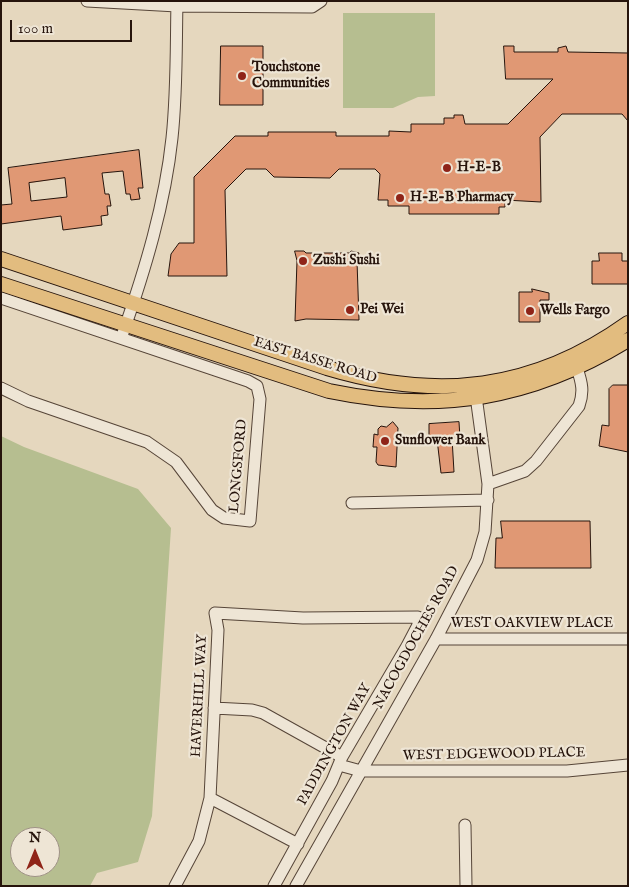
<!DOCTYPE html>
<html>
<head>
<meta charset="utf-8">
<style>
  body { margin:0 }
  #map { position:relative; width:629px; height:887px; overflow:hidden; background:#e5d7be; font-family:"IM FELL English",serif }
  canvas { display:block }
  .frame { position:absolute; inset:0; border:2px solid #26140c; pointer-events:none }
  .north { position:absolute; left:10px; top:827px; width:50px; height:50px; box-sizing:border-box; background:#eee5d5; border:1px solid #9e9185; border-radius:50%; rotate:0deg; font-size:14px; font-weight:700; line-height:20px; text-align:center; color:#26140c }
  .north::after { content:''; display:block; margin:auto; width:18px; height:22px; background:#8f2418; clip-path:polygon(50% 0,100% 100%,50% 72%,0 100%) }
  .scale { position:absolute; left:10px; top:20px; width:122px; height:22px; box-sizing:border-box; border:2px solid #26140c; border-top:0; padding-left:6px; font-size:15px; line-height:18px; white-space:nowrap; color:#26140c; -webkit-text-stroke:4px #eee5d5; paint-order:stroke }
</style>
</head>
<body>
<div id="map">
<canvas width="629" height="887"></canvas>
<div class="frame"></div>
<div class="north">N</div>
<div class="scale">100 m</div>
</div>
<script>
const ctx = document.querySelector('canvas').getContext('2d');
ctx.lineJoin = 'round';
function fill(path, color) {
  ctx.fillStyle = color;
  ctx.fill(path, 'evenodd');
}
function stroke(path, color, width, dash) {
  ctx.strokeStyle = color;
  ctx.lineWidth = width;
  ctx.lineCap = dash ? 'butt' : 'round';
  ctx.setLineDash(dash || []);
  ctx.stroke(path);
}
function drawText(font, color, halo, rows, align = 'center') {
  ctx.font = font + ' "IM FELL English",serif';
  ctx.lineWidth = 4.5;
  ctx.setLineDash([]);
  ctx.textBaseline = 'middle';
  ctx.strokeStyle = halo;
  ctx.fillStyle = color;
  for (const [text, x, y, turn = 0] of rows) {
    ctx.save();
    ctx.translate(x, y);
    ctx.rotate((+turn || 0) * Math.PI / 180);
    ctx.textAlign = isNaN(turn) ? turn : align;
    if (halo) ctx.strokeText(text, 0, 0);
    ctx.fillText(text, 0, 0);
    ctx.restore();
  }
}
fill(new Path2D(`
  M343,13H435V96L418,97L393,108H343Z
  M1,436L24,447L138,489L171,528L152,816L138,862L97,873L90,886H1ZM20,837H50V867H20Z`), '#b6be90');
const building = new Path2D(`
  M221,46H263V105H220Z
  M504,46H514V52H558V48L566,46L568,52L628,53V121L622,114H562L540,137L541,202L505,200V207H499V214H409V206H388V200H378L380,174L375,169H339L330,178L274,177L266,169H246L225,190L227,276H168L171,254L179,243H194V177L235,136H268V132H336V136H389V131L411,132V124H444V118H454V115H463L465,124H508L553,79H506Z
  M139,150L143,188H138L140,199L131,200L130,194H126L123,171L102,173L105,194H109L111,206H107L108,215L101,216L102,225L63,230L61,216L1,224V205L12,204L8,168ZM65,178L67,197L31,201L29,183Z
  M295,251H304L306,253H349L351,251L359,253L357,261L359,320L306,319L295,321L297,261Z
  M599,253H622V261H628V284H592V261H599Z
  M532,289L549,293V300H540V322H519V292H532Z
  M613,385H628V452L599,446L602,425L609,426V389Z
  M393,422L398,428L396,467L378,465L376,462L377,447H373L374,434L378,435V429L381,426L386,427Z
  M459,422L460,438H452L454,472L441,473L437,439H429V424Z
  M501,521H590L591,568H495L496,538H502Z`);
fill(building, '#e09874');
stroke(building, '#26140c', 1);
const minor = new Path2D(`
  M87,1L177,6L312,7L321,1
  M1,298L248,381L257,386L260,399L250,521L224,518L212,510L176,462L147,442L28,401L1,388
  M123,333C145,270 165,204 172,138C177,92 176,47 177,1
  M488,484L525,471L536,461L579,406C584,392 582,383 577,368
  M352,503L488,500
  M436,639H628
  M214,708L252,710L263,713L342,757
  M339,765L361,771H567L628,765
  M210,798L298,844
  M465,825L466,886
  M175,886L199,841L210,798L218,630L215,613L303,618L418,617V625L407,646L342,757L332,781L274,886
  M296,886L436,639L477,560L485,532L488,484L475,389`);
const major = new Path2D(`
  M1,259L327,368C437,401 533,391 628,323
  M1,284L329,391C439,414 532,399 628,340`);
stroke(minor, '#564538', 13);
stroke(major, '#26140c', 16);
stroke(minor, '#eee5d5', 11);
stroke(major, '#e2bc7f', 14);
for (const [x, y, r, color] of [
  [242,76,5,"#8f2418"],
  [447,168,5,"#8f2418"],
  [400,198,5,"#8f2418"],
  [303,261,5,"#8f2418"],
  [350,310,5,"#8f2418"],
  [530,311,5,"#8f2418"],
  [385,441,5,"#8f2418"]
]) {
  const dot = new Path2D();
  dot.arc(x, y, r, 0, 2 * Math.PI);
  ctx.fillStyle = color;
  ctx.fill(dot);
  stroke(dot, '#eee5d5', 2);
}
drawText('bold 14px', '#26140c', '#eee5d5', [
  ["Touchstone",252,68],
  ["Communities",252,84],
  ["H-E-B",457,168],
  ["H-E-B Pharmacy",410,198],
  ["Zushi Sushi",313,261],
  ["Pei Wei",360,310],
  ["Wells Fargo",540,311],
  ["Sunflower Bank",395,441]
], 'left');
drawText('14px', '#26140c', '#eee5d5', [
  ["EAST BASSE ROAD",315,361,17],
  ["LONGSFORD",239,466,-85],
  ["WEST OAKVIEW PLACE",532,624],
  ["NACOGDOCHES ROAD",417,638,-61],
  ["HAVERHILL WAY",200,696,-87],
  ["PADDINGTON WAY",335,745,-61],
  ["WEST EDGEWOOD PLACE",494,755,-1]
]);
</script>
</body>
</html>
